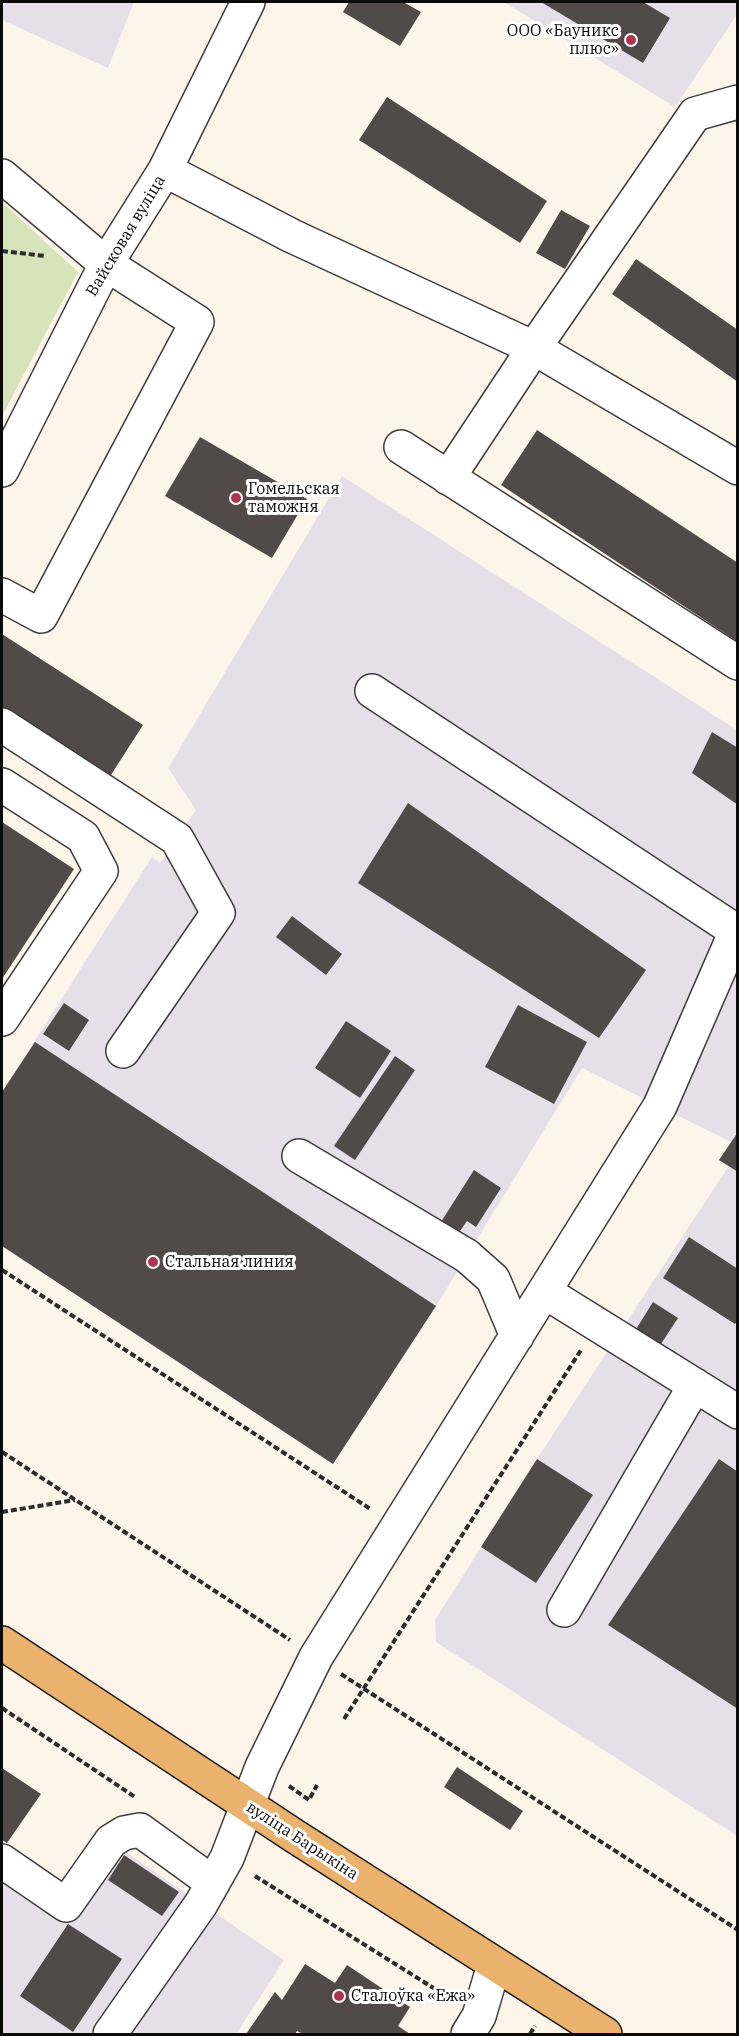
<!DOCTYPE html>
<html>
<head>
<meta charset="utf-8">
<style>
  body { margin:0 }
  #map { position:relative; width:739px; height:2036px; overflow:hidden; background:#fdf5ea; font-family:"IBM Plex Serif",serif }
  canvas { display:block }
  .frame { position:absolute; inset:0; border:3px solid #0a0a0a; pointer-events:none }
</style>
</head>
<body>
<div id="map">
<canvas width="739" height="2036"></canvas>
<div class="frame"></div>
</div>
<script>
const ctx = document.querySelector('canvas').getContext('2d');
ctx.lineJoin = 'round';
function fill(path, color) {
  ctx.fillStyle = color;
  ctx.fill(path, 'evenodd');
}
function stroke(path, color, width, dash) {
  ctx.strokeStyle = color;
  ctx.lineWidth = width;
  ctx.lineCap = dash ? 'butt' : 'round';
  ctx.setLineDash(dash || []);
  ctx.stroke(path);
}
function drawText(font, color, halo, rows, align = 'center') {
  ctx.font = font + ' "IBM Plex Serif",serif';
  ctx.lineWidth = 6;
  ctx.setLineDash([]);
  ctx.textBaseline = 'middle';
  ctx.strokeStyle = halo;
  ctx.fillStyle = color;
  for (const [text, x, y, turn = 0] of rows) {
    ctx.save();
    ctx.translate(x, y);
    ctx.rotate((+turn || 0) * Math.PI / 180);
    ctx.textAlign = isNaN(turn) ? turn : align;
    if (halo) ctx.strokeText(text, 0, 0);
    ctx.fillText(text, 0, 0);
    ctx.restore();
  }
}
fill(new Path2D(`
  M2,2H134L108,68L2,20Z
  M504,2H737L738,13L675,107Z
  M342,476L737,730V1836L436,1642L435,1620L537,1459L728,1167L719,1160L731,1142L582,1068L436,1306L333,1464L2,1246V1092L152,857L160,863L196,810L168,768Z
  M123,1850L284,1960L236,2034H2V1879L70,1922Z`), '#e6dfe9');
fill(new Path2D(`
  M2,202L78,272L2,416Z`), '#d7e3b8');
fill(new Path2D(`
  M349,2H403L421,12L400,46L343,12Z
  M541,2H643L670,18L643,63Z
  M387,97L547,201L520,243L359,140Z
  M561,210L590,226L565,269L536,253Z
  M636,259L738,330V382L612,294Z
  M537,430L738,563V642L501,485Z
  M200,437L307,499L272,558L165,496Z
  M2,634L143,725L109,778L2,709Z
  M712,732L738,748V805L692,773Z
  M408,803L646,970L599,1038L358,883Z
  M2,822L74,869L2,979Z
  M292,916L342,954L326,975L276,937Z
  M64,1003L89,1020L69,1051L43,1034Z
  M518,1005L587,1042L554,1104L485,1067Z
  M346,1021L391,1051L360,1098L315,1068Z
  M35,1042L436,1306L333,1464L2,1246V1092Z
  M395,1056L415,1070L355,1160L334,1146Z
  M738,1132V1172L719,1160Z
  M474,1170L501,1188L476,1227L467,1221L458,1234L441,1222Z
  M689,1237L738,1269V1320L735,1324L663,1278Z
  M653,1302L678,1318L657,1350L633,1334Z
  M537,1459L593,1495L536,1583L481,1547Z
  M719,1459L738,1472V1709L608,1625Z
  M457,1767L523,1811L510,1830L444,1787Z
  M2,1768L41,1794L7,1843L2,1840Z
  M124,1855L179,1892L162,1916L108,1880Z
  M68,1924L122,1959L73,2032L20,1996Z
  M305,1964L335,1983L347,1965L410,2007L398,2026L410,2034H303L297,2031L295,2034H246L275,1992L282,2000Z`), '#524a48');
const minor = new Path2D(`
  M165,170L292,236L534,348L738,468
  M2,176L106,264L197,322L41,616L2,595
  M401,447L738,663
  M2,470L106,264L165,170L248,2
  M448,478L534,348L695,114L738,102
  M2,725L177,839L218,913L123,1051
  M2,785L83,837L101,871L2,1019
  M299,1156L467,1256L493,1279L517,1336
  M545,1292L738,1412
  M564,1610L695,1385
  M2,1861L66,1905L111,1841L124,1833L140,1830L213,1883
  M110,2034L201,1904L227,1858L262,1767L316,1657L660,1106L736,931L372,691
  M468,2034L479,2016L494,1965`);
const major = new Path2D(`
  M2,1643L296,1837L605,2034`);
stroke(minor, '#3d3d3d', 36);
stroke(major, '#1b1b1b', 36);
stroke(new Path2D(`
  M2,251L45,256
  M2,1270L372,1510
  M2,1452L290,1640
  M2,1512L75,1500
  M341,1674L738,1930
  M2,1708L135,1797
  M344,1719L581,1350
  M289,1786L309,1800L317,1785
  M255,1876L451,1999
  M530,2034L535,2026`), '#2c2c2c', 4, [6, 3]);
stroke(minor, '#fff', 33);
stroke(major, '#eab26d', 33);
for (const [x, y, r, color] of [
  [631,40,6,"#ab3250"],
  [236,498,6,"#ab3250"],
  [153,1262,6,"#ab3250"],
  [339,1996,6,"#ab3250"]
]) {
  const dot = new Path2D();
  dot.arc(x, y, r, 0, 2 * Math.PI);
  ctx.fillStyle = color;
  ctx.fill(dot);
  stroke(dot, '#fff', 2);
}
drawText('16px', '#0a0a0a', '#fff', [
  ["ООО «Бауникс",619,31,"right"],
  ["плюс»",619,49,"right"],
  ["Гомельская",248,489],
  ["таможня",248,507],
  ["Стальная линия",165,1262],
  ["Сталоўка «Ежа»",351,1996]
], 'left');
drawText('16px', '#0a0a0a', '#fff', [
  ["Вайсковая вуліца",126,236,-59],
  ["вуліца Барыкіна",302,1841,33]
]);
</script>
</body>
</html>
